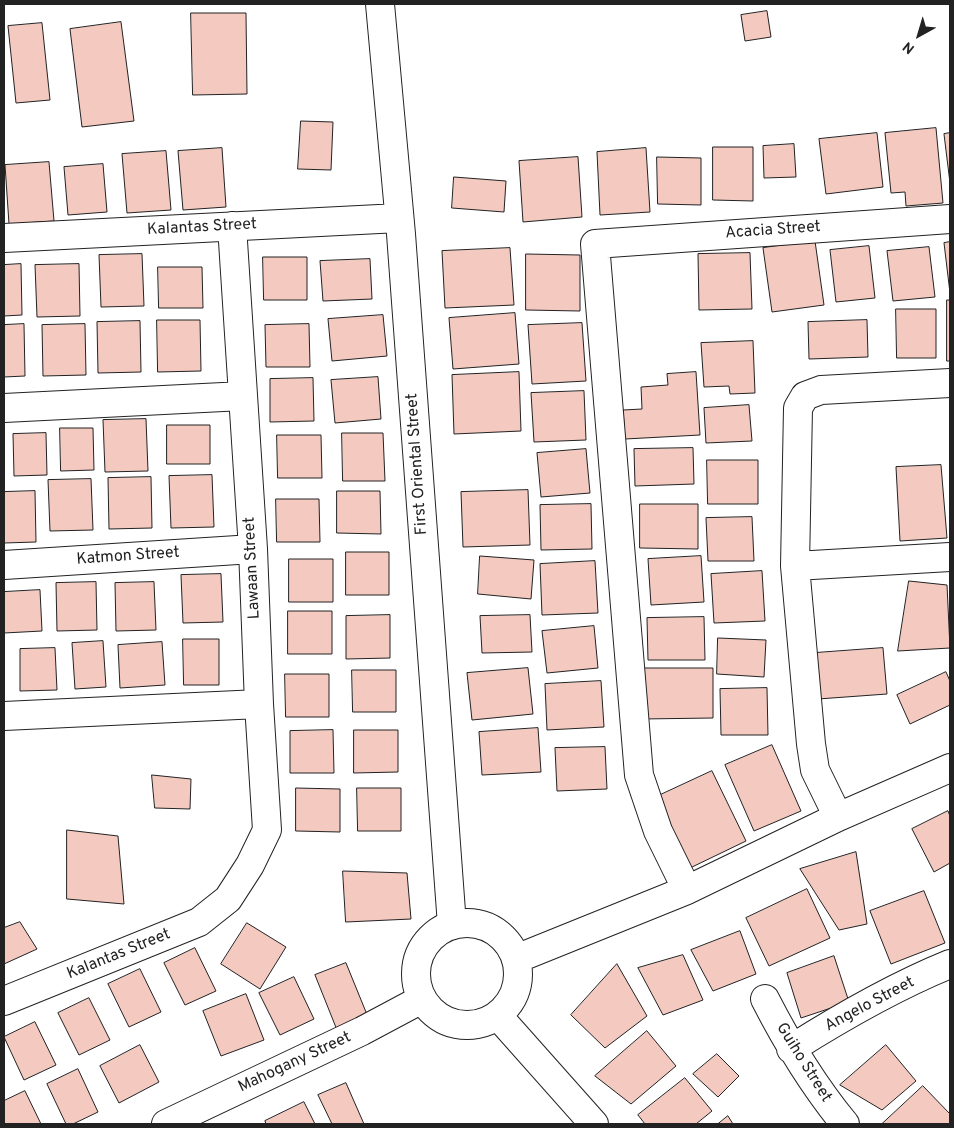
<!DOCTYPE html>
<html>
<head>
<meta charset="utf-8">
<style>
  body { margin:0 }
  #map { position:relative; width:954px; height:1128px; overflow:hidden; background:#fff; font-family:Overpass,sans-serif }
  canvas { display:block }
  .frame { position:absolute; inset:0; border:5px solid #222; pointer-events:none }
  .north { position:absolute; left:894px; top:10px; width:50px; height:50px; -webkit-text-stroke:4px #fff; paint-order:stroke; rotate:219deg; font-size:14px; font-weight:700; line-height:20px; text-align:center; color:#222 }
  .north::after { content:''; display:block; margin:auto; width:18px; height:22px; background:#222; clip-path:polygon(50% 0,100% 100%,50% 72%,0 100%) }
</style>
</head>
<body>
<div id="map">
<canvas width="954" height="1128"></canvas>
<div class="frame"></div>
<div class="north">N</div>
</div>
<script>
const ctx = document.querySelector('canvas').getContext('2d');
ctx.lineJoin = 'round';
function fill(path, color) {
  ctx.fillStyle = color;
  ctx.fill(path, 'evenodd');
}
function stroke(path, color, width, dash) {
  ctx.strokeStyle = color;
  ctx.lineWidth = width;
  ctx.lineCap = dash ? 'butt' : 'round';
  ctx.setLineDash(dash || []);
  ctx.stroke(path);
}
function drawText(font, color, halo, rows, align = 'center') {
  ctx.font = font + ' Overpass,sans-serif';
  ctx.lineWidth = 4;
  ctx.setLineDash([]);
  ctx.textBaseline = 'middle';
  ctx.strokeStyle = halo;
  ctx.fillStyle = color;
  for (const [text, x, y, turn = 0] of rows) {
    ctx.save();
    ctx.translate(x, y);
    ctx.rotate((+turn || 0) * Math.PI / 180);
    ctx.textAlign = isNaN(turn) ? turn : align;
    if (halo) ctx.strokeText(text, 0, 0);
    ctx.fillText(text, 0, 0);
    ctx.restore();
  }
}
const building = new Path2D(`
  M767,11L771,37L745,41L741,15Z
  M191,13H246L247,94L193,95Z
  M121,22L134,121L82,127L70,29Z
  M42,23L50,100L16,103L8,26Z
  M301,121L333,122L331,170L298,169Z
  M936,128L943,203L906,206L905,192L891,193L885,133Z
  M877,133L883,187L826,194L819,139Z
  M950,133V183L944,134Z
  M794,144L796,177L764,178L763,146Z
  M713,147H753V201L713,200Z
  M222,148L226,207L183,210L178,151Z
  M646,148L650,212L600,215L597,152Z
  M166,151L171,210L127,213L122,154Z
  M578,157L582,217L523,222L519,161Z
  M657,157L701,158V205L658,204Z
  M49,162L54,221L9,224L5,165Z
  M103,164L107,212L68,215L64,167Z
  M454,177L506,181L504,212L452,208Z
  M815,241L824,305L772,312L763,248Z
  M950,242V293L944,243Z
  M869,246L875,298L836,302L830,250Z
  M929,247L935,297L893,301L887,251Z
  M510,248L514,305L445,308L442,251Z
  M750,253L752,309L699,310L698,254Z
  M142,254L144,306L101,307L99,255Z
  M526,254L580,255V311L526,310Z
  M263,257H307V300H264Z
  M370,259L372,299L323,301L320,261Z
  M21,264L22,315L4,316V265Z
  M79,264L80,316L37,317L35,265Z
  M158,267H202L203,308H159Z
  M947,300H950V361H947Z
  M896,309H936V358H897Z
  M515,313L519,364L453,369L449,318Z
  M383,315L387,356L332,361L328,319Z
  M157,320H200L201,371L158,372Z
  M867,320L868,357L809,359L808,322Z
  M140,321L141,372L98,373L97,322Z
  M582,323L586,381L532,384L528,325Z
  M24,324L25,376L4,377V325Z
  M85,324L86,375L43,376L42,325Z
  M309,324L310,367H266L265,325Z
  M753,341L755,393L730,394L729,386L704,387L701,343Z
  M519,372L521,431L454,434L452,375Z
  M696,372L700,435L625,439L623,410L642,409L641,387L668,385L667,374Z
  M378,377L381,419L335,423L331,380Z
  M313,378L314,421L270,422V379Z
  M584,391L586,440L534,442L531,393Z
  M749,405L752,441L706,443L704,408Z
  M146,419L148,471L105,472L103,420Z
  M167,425H210V464H167Z
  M60,428H93L94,470L61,471Z
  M46,433L47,475L14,476L13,434Z
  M342,433H383L385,481H343Z
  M277,435H321L322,478H278Z
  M693,448L694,484L635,486L634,449Z
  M586,449L590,493L541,497L537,453Z
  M707,460H758V504H708Z
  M941,465L947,538L900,541L896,467Z
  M212,475L214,527L171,528L169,476Z
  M151,477L152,528L109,529L108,478Z
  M91,479L93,530L50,531L48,480Z
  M528,490L530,545L463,547L461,492Z
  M35,491L36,542L4,543V492Z
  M337,491H380L381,534L337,533Z
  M276,499H319L320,542H277Z
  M591,504L592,549L541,550L540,505Z
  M640,504H698V549L640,548Z
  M752,517L754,561H708L706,518Z
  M346,552H389V595H346Z
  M480,556L534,560L531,599L478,594Z
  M701,556L704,602L651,605L648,559Z
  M289,559H333V602H289Z
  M595,561L598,613L542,615L540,564Z
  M762,571L765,621L714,623L711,574Z
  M221,574L223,622L183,623L181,575Z
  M909,581L947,585L950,648L898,651Z
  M96,582L97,630L57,631L56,583Z
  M154,582L156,630L116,631L115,583Z
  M40,590L42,631L4,633V592Z
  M288,611H332V654H288Z
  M390,615V658L346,659V616Z
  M530,615L532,652L482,653L480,616Z
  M704,617L705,660H648L647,618Z
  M594,626L598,668L547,673L542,631Z
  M718,638L766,640L764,677L717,674Z
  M183,639H219V685H184Z
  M103,641L106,687L75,689L72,643Z
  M162,642L165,685L120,688L118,645Z
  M55,648L57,690L20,691V649Z
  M883,648L887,694L818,699L815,653Z
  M528,668L533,714L472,720L467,673Z
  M641,668H713V718L642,719Z
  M352,670H396V712H353Z
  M946,672L950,681V705L910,724L897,695Z
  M285,674H329V717H286Z
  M601,681L604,727L547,730L545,684Z
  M767,688L768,735H721L720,689Z
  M538,728L541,772L482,775L479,732Z
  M333,730L334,773H290V731Z
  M354,730H398V772L354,773Z
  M772,745L801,811L754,831L725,765Z
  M605,747L607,789L557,791L555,748Z
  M712,771L746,841L690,868L656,797Z
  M152,775L191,779L190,809L155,808Z
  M296,788L340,789V832L296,831Z
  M357,788H401V831H358Z
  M948,811L950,816V863L934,872L912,829Z
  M67,830L118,836L124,904L67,899Z
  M856,852L867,924L839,930L800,869Z
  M343,871L407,873L411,919L346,922Z
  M807,889L830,938L769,966L746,918Z
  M924,891L945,943L891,964L870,911Z
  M20,922L37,949L4,964V928Z
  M247,923L286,947L260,989L221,964Z
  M740,931L756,974L713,991L691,950Z
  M195,948L216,991L185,1005L164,963Z
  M683,955L703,1000L663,1015L638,968Z
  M834,956L849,1002L801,1018L787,973Z
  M346,963L368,1017L337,1030L315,975Z
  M617,964L647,1016L605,1048L571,1015Z
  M140,969L161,1012L129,1027L108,984Z
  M294,977L314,1019L280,1035L259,993Z
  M246,994L264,1040L221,1056L203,1011Z
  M89,998L110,1040L79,1055L58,1013Z
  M35,1022L56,1065L24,1080L4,1037Z
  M647,1031L676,1066L631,1104L595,1076Z
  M140,1045L159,1082L119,1103L100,1066Z
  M886,1045L916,1081L882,1110L840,1085Z
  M717,1054L739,1076L718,1097L693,1074Z
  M78,1069L98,1112L73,1124H66L47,1084Z
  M685,1078L712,1111L696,1124H645L638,1115Z
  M346,1083L364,1124H332L318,1095Z
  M923,1086L950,1114V1122L948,1124H882Z
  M25,1091L41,1124H4V1101Z
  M304,1102L315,1124H266L265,1121Z
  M728,1116L733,1124H718Z`);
fill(building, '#f3c9c0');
stroke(building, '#222', 1);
const minor = new Path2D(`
  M380,4L401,234L452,925
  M4,238L399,218
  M4,408L243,396
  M4,565L253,549
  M795,566L950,557
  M4,716L259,704
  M838,817L815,770L811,744L795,566L798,408L805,396L821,390L950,383
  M687,890L658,831L639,775L595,244L950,219
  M416 974a51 51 0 1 1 102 0a51 51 0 1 1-102 0Z
  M516,959L687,890L838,817L950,768
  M765,999C788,1044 813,1085 845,1124
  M4,1001L199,922L228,899L250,865L267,830L259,704L253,549L232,226
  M498,1016L594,1124
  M791,1049C840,1018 896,986 950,964
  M166,1124L362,1031L422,999`);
stroke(minor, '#222', 30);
stroke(minor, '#fff', 28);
drawText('16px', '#222', '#fff', [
  ["Kalantas Street",202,228,-3],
  ["Acacia Street",773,231,-4],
  ["First Oriental Street",418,464,-94],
  ["Katmon Street",128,557,-4],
  ["Lawaan Street",253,568,-93],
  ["Kalantas Street",119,955,-22],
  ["Angelo Street",870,1005,-28],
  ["Mahogany Street",295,1063,-25],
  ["Guiho Street",803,1063,58]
]);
</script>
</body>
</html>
